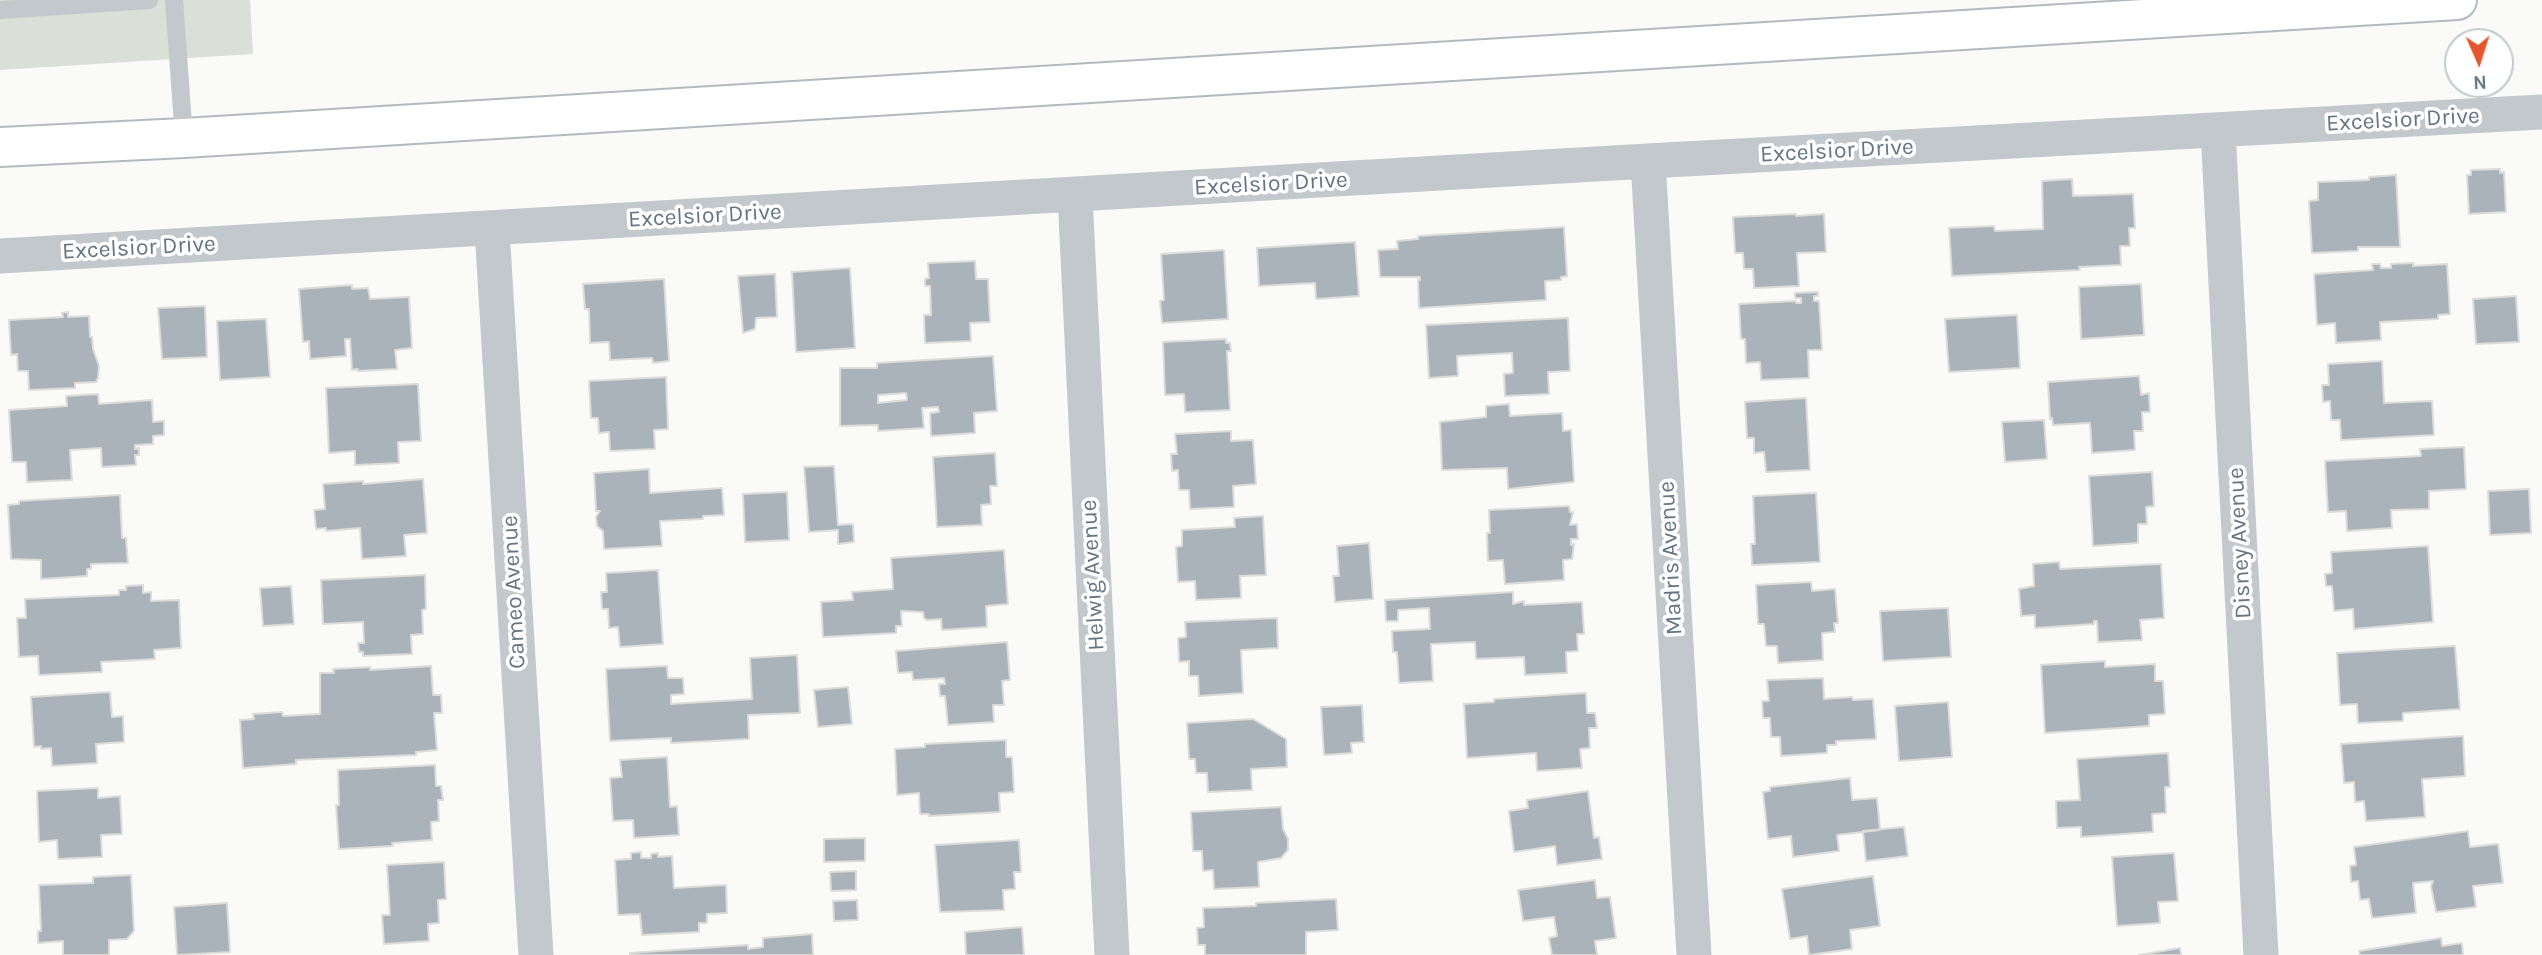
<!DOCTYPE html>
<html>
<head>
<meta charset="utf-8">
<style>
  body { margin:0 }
  #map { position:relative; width:2542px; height:955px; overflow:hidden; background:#fafaf8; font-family:Karla,sans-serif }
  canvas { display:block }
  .north { position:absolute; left:2444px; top:28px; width:70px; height:70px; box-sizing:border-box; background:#fff; border:2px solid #c1c8cd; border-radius:50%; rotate:177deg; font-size:19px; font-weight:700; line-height:28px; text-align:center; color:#657683 }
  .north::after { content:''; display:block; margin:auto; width:24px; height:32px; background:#e4572e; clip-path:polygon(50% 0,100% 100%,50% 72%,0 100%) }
</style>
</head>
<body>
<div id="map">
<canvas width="2542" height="955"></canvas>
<div class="north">N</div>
</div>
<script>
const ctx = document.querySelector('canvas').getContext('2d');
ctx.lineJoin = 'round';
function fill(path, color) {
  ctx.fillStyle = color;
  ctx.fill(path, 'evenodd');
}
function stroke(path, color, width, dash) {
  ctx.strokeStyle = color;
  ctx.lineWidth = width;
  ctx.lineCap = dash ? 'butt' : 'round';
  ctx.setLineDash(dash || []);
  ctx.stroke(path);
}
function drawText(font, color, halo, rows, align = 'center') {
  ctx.font = font + ' Karla,sans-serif';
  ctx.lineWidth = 7;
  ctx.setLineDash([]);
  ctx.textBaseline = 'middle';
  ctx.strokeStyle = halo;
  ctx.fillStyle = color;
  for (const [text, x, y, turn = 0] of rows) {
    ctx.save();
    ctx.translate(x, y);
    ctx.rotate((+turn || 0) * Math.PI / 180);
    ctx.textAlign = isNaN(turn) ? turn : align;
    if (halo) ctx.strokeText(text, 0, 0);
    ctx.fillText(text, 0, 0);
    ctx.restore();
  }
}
fill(new Path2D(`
  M0,0H250L253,54L0,70Z`), '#dadfd7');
const building = new Path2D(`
  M2500,169V173L2504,172L2506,212L2469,214L2467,175H2471V170Z
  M2396,175L2400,247H2358V251L2312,253L2309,201L2318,200V182L2369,180V177Z
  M2072,179L2073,196L2133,194L2135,228H2129L2130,246H2120L2121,265L2079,267L2080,270L1952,276L1949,228L1994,226L1995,231L2043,229L2042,181Z
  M1796,214V216L1824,214L1826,252L1797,253L1799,286L1754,288L1753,269H1744L1743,253H1735L1733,217Z
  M1564,227L1567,276L1561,277V280L1545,281L1546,300L1419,308L1418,280H1420V277H1380L1378,250L1398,249L1397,241L1418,239V236Z
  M1355,242L1359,296L1316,299L1315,283L1259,286L1257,248Z
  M1224,250L1228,319L1162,323L1160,301L1164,300L1161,254Z
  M975,261L976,279H988L990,322L970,323L971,341L925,343L924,315H931L930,286H925V279L929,278L928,263Z
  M2413,263V266L2447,264L2450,314L2438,315V319L2380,322L2381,340L2336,343L2335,323L2317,325L2314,274L2373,270L2372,264H2380L2381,268H2391V264Z
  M850,268L855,348L796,352L792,272Z
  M775,274L777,317L756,318L755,329L743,333L738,276Z
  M664,279L669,361L653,363L652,358L610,360L609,342L590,343L589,309H585L583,284Z
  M2141,284L2144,335L2081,339L2079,287Z
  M352,285V289L368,288L370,299L409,297L412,348L395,350L397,369L358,371V369L352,370L350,339H345L346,356L310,359L309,341L303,342L299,289Z
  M1818,292V296H1814V301H1819L1822,350H1808L1809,378L1761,380L1760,362L1746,363L1745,339H1741L1739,304L1796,301V303H1801V298H1795V293Z
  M2516,296L2519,342L2476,344L2473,299Z
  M205,306L207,357L162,359L158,308Z
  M68,312V317L89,316L90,337H92L93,349L99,366L98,378L96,382L75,383V388L29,390L28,371H18L17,354L11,355L9,320L63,317L62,313Z
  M2017,315L2020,368L1949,372L1945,319Z
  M1568,318L1570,371L1548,372L1549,394L1505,396L1504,374L1513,373L1512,353L1457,356L1458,376L1429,378L1426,325Z
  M266,319L270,377L220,380L217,321Z
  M1226,339V343H1230L1231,351H1227L1230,410L1185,412L1184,394L1165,395L1163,342Z
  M993,356L997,411L974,413L975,433L931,436L930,413L939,412L938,407L922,408L924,428L878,431V425L840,426V368H877V363ZM906,393L907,400L878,403V395Z
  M2382,361L2384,403L2432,401L2434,435L2341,440L2340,420H2331L2330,401L2323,402L2322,385H2329L2328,364Z
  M2139,376L2141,395L2149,393L2150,412H2142L2143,431H2134L2135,450L2092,453L2090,423L2053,425L2052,418L2050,419L2048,382Z
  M666,377L668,429L654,430L655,449L610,451L609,432L599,433L598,418H591L589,381Z
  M418,384L421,441L398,442L399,463L355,465V451L329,453L326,388Z
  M98,394L99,404L152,400L153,422L164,421V435L153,436V444L135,445V449L139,448V455H135L136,465L102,467L101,448L70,450L72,480L27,482L26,462H12L9,410L67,406L66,396Z
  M1806,398L1810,470L1766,472L1764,452L1754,453V438H1747L1745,402Z
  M1509,404L1510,416L1562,413L1563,431L1571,430L1574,482L1508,489L1507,468L1442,470L1440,422L1486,417V406Z
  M2044,420L2047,459L2005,462L2002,422Z
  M1231,431V441L1253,440L1256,484L1233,486L1234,507L1190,509L1189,490H1179L1178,470L1172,471L1171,454H1177L1175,434Z
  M2464,447L2466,489L2429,491V509L2391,510L2392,528L2347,531L2346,511L2328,512L2325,461L2421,456L2420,449Z
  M995,453L997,486H990L991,504L981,505L982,525L937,527L933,457Z
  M834,466L838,525L853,524L854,542L838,544V530L809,532L804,467Z
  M649,469L650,493L722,488L724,515L703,516V519L660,521L662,546L604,549L603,531L597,526L596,517L600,511H596L594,473Z
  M2152,472L2154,506L2146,507L2147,524H2138V543L2093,546L2089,476Z
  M423,479L427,533L404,535L406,556L362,559L360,528L326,531V528L316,529L314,510L325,509L323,484L363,481V484Z
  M2529,489L2531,533L2490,535L2488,491Z
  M787,492L789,540L745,542L743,494Z
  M1816,493L1820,562L1752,565L1751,544H1755L1753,496Z
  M120,495L122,538H126L128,563L91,564V569H87V576L41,579V560L11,559L8,505L19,504V501Z
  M1569,506L1570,512H1573L1570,525L1577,524L1578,539H1571V545L1574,544L1572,559L1563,560L1564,580L1505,584L1503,560L1488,561L1487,533H1490L1489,510Z
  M1263,516L1266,575L1240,576L1241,598L1196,600L1195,581L1178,582L1176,547L1182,546V530L1235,527L1234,518Z
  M1369,543L1373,599L1335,602L1333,576H1339L1337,546Z
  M2428,546L2433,622L2354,629L2353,609L2334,611L2332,586H2326L2325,574L2332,573L2331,552Z
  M1004,550L1008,604L986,606L987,627L942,630L941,619L927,620L924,618L923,612L901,611L902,626H896V633L823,637L821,602L853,600L852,592L893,589L891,558Z
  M2059,562L2060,569L2161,564L2164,618L2140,620L2142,640L2098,642L2097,621H2094V624L2035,628V615L2021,616L2019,589L2034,586L2033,564Z
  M658,570L663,644L620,647L618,627L609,628L608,609H602L601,592H607L606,573Z
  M425,575L426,609L422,610L423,634L411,635L412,654L363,656V652H359L358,643H364L363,622L323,624L321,580Z
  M1811,582L1812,591L1835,589L1838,623H1834L1835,632L1822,633L1823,660L1778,663L1777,646H1766L1764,624H1758L1756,585Z
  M143,585V593L151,592V601L179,600L181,648L154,650L155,659L101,662L102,672L39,675L38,656L19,657L17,618H26L25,599L119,595V590H126V586Z
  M291,586L294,624L263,626L260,588Z
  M1513,592V604L1524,601V605L1582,602L1584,634H1577L1578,651L1566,652L1567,673L1525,675L1524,657L1476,659L1475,642L1431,644L1433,681L1399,683L1397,652H1393L1392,631L1430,629L1429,608L1398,610V621H1386L1385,600Z
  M1948,608L1951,657L1883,661L1880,611Z
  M1277,618L1278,648L1241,650L1243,693L1199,696L1198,676H1189V661L1179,662L1178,638L1186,637L1185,622Z
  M1007,642L1010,680L1002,681L1004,705H993L994,722L948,725L945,696H940L939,684H945L944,678L913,680L912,672L898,673L896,651Z
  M2455,646L2460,709L2403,713V721L2358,723L2357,704L2340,705L2337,653Z
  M797,655L800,713L748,715L749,739L671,743V738L610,741L606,669L667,666L668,678H683L684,694L671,695V704L752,699L750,658Z
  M2105,661V667L2155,664V681H2163L2165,714L2149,715V726L2045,733L2041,665Z
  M431,666L433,695H441L442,713H434L437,750L416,752V755L296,760V764L243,768L240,720L254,719L253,714L282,712L283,716L320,714V673H334L333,669L370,667V670Z
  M1823,678L1824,699L1852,697L1853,700L1873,699L1876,739L1836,741V745H1827V753L1781,756L1780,737H1771L1770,718H1763L1762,701H1769L1767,680Z
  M848,687L852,724L818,727L814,690Z
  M110,692L112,717L123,716L124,742L96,744L97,763L52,766L51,748L41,749V746L34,747L31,697Z
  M1586,693L1587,713H1595L1597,728H1589L1590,748L1580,749L1582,768L1537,771L1536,753L1467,758L1464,704L1494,702V699Z
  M1948,702L1952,757L1899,761L1895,706Z
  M1362,705L1364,742L1351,743L1352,753L1324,755L1321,707Z
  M1253,719L1286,739L1287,767L1251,769L1252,790L1208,792L1207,773H1196L1195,759H1189L1187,723Z
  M2463,736L2465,776L2422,779L2425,817L2366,821L2364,801L2355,802L2354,782L2344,783L2341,744Z
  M1006,740V757H1012L1014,792L999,793L1000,812L929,816V814H920L919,793L897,795L895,749L925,747V744Z
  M2168,753L2170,787H2165L2166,813L2152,814L2153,832L2081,837V827L2057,828L2056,801L2080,800L2077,759Z
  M667,757L670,807L677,806L679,835L634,838L633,820L613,821L610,778L622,777L620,760Z
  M435,765L436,786H441L443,800H438L439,821L431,822L432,840L392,843L393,846L339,849L336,805H339L338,770Z
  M1850,778L1852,800L1877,798L1880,830L1837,835L1839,851L1793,857L1791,836L1768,839L1763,792L1770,791V787Z
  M98,788V798L120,796L122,834L101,835L102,857L58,859L57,840L39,842L37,791Z
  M1588,791L1594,838L1599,837L1602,859L1557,865L1555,846L1514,852L1509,811L1528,808L1527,800Z
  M1281,807L1283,829L1288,839V850L1281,858L1258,862L1259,887L1214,889L1213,870L1203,871L1202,851H1193L1191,812Z
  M1904,827L1908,856L1866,861L1863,831Z
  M2468,831L2470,847L2498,844L2503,883L2473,886L2476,907L2436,912L2431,886L2433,881L2413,883L2416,913L2372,918L2369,899L2360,900L2358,881L2351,882L2350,866L2356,865L2354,847Z
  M865,838V861L824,862V839Z
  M1019,840L1021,872H1014L1015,889L1003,890L1004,910L940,912L935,845Z
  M641,852V858H651V854L658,853V857L672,856L674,888L726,885L727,913L707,914V923H699V932L642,935L640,914L618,915L615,860L631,859V853Z
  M2174,853L2178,901L2158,902L2160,923L2117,926L2112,857Z
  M444,862L446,899L438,900L439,923L428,924L429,941L384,944L382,915H390L387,865Z
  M856,871V890L831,891L830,872Z
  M131,875L134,931L127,939L109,940V955H63V941L38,943V931H41L39,885L93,883V877Z
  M1873,876L1880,926L1850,930L1852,949L1809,955L1807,936L1790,939L1782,889Z
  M1595,880L1597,898L1610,897L1616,938L1595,941L1597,955H1552L1549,938L1557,936L1554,917L1523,921L1518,890Z
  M1336,899L1338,930L1306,932V955H1205V945H1198L1197,928L1204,927L1203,908L1256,906V903Z
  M857,900L858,920L834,921L833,901Z
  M227,903L230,952L177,955L174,907Z
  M1022,927L1024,955H966L965,932Z
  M812,934L813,955H630V953L748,945V949L763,947V938Z
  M2441,938L2442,946L2462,943L2463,955H2360L2359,951Z
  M2180,948L2181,955H2139Z`);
fill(building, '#aab3b9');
stroke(building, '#dcdcda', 2);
const secondary = new Path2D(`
  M0,147L184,138L2457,0`);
stroke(secondary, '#b3babf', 42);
stroke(new Path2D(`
  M174,0L184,138
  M0,10L149,0`), '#c3c8cc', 18);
stroke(new Path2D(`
  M2218,130L2261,955
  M1648,161L1694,955
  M1075,195L1112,955
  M492,229L536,955
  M0,256L1648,161L2542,112`), '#c3c8cc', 35);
stroke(secondary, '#fff', 38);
drawText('23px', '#657683', '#fff', [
  ["Excelsior Drive",2403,120,-3],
  ["Excelsior Drive",1837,151,-3],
  ["Excelsior Drive",1271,184,-3],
  ["Excelsior Drive",705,216,-3],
  ["Excelsior Drive",139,248,-3],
  ["Disney Avenue",2240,543,-93],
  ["Madris Avenue",1671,558,-93],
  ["Helwig Avenue",1093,575,-93],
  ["Cameo Avenue",514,592,-93]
]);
</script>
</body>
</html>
